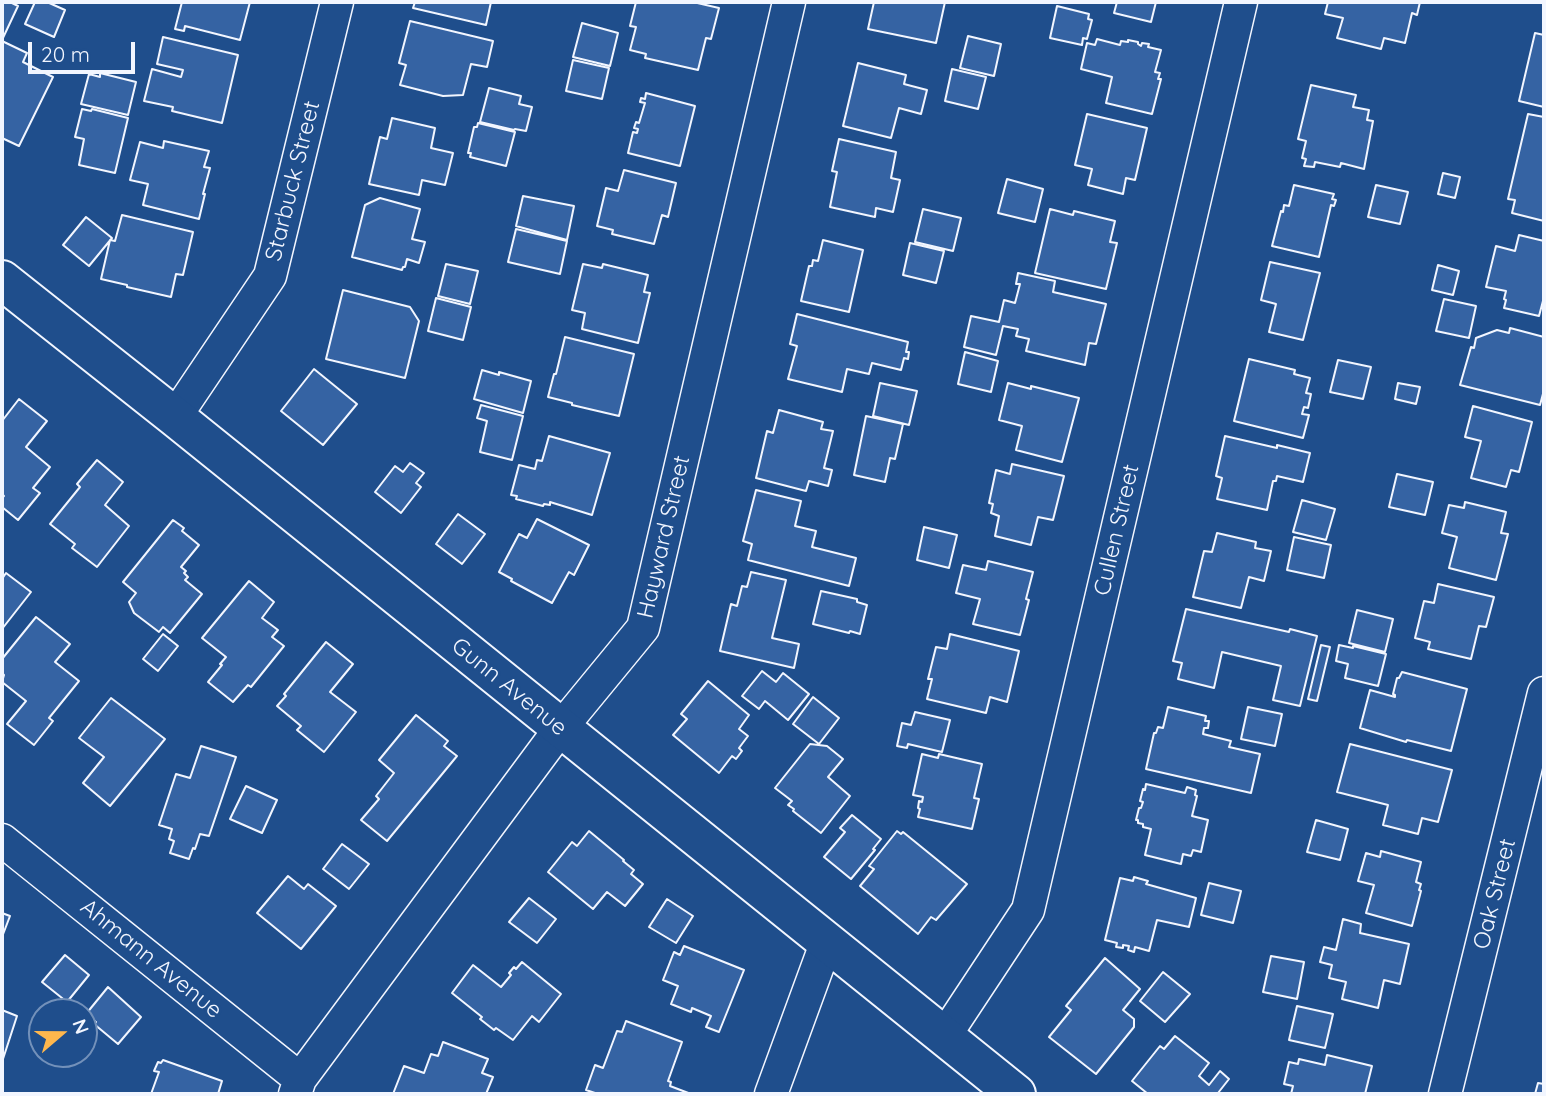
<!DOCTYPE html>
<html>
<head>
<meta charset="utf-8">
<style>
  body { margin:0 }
  #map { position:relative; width:1546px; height:1096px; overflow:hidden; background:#1f4e8c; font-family:Quicksand,sans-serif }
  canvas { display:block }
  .frame { position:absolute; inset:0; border:4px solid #f2f6ff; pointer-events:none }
  .north { position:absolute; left:28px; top:998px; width:70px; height:70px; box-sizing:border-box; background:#1f4e8c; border:2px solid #7391ba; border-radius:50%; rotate:70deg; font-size:19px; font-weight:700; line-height:28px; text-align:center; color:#f2f6ff }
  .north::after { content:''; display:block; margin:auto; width:24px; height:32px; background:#ffb74d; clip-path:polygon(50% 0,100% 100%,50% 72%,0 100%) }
  .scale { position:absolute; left:28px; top:42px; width:107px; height:32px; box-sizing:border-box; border:4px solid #f2f6ff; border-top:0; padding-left:9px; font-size:21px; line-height:24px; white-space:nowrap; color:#f2f6ff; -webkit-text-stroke:5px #1f4e8c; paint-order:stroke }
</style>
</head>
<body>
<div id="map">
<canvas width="1546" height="1096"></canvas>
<div class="frame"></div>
<div class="north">N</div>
<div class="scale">20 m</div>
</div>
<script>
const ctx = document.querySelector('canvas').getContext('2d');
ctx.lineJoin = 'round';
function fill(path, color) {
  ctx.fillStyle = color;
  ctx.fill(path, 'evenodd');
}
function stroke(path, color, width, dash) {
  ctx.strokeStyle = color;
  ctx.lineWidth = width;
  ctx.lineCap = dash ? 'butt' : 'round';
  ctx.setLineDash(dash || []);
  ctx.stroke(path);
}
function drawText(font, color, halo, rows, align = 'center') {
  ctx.font = font + ' Quicksand,sans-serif';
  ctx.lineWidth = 5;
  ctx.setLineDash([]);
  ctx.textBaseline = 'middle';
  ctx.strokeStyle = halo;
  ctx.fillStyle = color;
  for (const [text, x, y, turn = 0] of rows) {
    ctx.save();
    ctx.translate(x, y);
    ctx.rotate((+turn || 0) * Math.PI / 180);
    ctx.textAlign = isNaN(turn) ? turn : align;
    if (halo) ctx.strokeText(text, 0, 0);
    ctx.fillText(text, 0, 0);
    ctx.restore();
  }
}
const building = new Path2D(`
  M2,2H10L18,6L2,40Z
  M35,2H47L65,10L54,37L25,24Z
  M182,2H250L240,40L185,26L184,31L175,29Z
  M415,2H491L486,25L413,8Z
  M636,2H693L719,8L711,39L706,38L698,70L645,58L646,54L630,50L636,27L630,26Z
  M874,2H945L936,43L868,29Z
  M1117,2H1156L1151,22L1114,13Z
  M1328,2H1420L1417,15L1412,13L1405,43L1384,38L1381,49L1337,38L1343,18L1325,14Z
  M1057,6L1089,14L1088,19L1092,20L1087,39L1083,38L1082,45L1050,38Z
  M410,21L493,41L487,67L471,64L463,95L443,96L400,85L406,65L399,63Z
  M582,23L618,33L610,66L573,57Z
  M1535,33L1544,35V107L1519,101Z
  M968,36L1001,44L994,76L960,68Z
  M163,37L238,55L222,123L172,111L173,107L144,101L152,69L181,77L183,70L157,64Z
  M1097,39L1120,45L1121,41L1128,42V40L1138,42V44L1141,46L1142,43L1149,44L1148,47L1161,50L1155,72L1160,73L1158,79H1161L1152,114L1106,103L1112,77L1081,69L1087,43L1095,45Z
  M2,41L27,53L23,62L53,77L19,146L2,138Z
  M573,60L609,68L602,99L566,91Z
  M858,63L906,75L904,84L927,90L921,114L899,108L891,138L843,126Z
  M952,69L986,77L978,109L945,101Z
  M100,73L136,82L128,115L81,104L89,74L100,77Z
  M1311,85L1356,95L1353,107L1369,110L1367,120L1373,121L1364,169L1341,163L1340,167L1315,162L1314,167L1304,166L1306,159L1302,158L1306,141L1298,139Z
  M489,88L521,96L519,104L532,107L526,131L515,129L514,130L480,122Z
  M646,93L695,106L680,166L628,153L633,132L637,133L638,129L634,128L636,122L639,123L645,103L640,102L641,98L645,99Z
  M82,109L91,111L92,109L128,118L115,173L79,165L84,139L75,137Z
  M1087,114L1147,128L1135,180L1126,178L1123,194L1088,185L1092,169L1075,165Z
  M1528,114L1544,117V221L1512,213L1515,200L1508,199Z
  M392,118L435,128L431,148L453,153L445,185L422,180L419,195L369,184L380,137L387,139Z
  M478,123L515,132L506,166L470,157L471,153H468L474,127H477Z
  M839,139L896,152L891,178L900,180L893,212L876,208L875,217L830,207L837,172L832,171Z
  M164,141L209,151L204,167L210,168L203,194H205L199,219L143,205L148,184L130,180L140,142L163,148Z
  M624,170L676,183L668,217L662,215L654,244L612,234L613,230L597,226L606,188L618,191Z
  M1443,173L1460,177L1455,198L1438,194Z
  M1007,179L1043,189L1035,222L998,213Z
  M1294,185L1334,194L1332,199L1336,200L1334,206L1331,205L1319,257L1272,246L1281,211L1283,212L1284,205L1289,206Z
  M1376,185L1408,192L1400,224L1368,217Z
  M523,196L574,206L567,240L516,226Z
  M380,198L420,209L412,239L425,242L419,263L407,259L405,267H403L402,270L352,257L365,205Z
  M923,209L961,218L953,251L915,242Z
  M1050,209L1073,215L1074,211L1115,221L1110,242L1117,243L1106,289L1035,273Z
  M122,215L193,232L183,275L176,274L171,297L127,287V285L101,279L110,240L115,241Z
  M86,217L112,238L89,266L63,245Z
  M516,229L567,241L560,274L508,262Z
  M1519,235L1544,241V297L1539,316L1504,308L1506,300L1504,299L1506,291L1486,287L1496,246L1515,251Z
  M823,240L863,250L849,312L801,301L809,266H812L813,260L818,261Z
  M910,243L944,251L936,283L903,275Z
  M1270,262L1320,273L1303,340L1269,332L1276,304L1261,300Z
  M446,264L478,271L470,304L438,296Z
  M583,264L602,268L603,264L648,275L644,292L650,293L638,343L582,329L585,313L572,310Z
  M1438,265L1459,271L1453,295L1432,290Z
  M1018,273L1055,281L1053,292L1106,304L1096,344L1089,343L1085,365L1026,351L1029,339L1016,336L1018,329L1003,326L996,355L964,347L971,316L999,322L1004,300L1015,303L1020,284H1016Z
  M343,290L410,307L419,321L405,378L326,359Z
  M436,298L471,307L463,340L428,331Z
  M1444,299L1476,306L1469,338L1436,331Z
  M797,314L908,342L906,352H909L908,359L904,358L901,370L872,363L869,374L847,369L842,392L788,379L797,346L790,344Z
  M1510,328L1544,337V390L1540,405L1460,385L1471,347L1474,348L1476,338L1497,330L1509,333Z
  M565,337L634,354L619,416L572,405V403L548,397L554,374H556Z
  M965,352L998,361L991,392L958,384Z
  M1249,359L1295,370L1294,374L1310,378L1306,393L1311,394L1308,408L1304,407L1302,414L1309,415L1303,438L1234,421Z
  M1338,360L1371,367L1363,399L1330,392Z
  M314,369L357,404L323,445L281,411Z
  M482,370L499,375V372L531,381L523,413L474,399Z
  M880,383L917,391L909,425L873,416Z
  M1008,383L1031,389V386L1079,398L1062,462L1016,450L1022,426L999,420Z
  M1398,383L1420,387L1416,404L1395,399Z
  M19,399L47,421L26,447L50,467L33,488L40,493L18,520L2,507V498L4,496L2,494V421Z
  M481,405L523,416L512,460L480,452L487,421L477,418Z
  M1473,406L1532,422L1519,472L1511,470L1506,487L1471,478L1481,441L1465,437Z
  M779,410L823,422L821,429L833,431L824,468L832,470L828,486L809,481L806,491L756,478L767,431L773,433Z
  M866,416L903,424L895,459L890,458L885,482L854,475Z
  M549,436L610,453L592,515L550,502V505L544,504L543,506L516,499L517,496L511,495L519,465L535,469L537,460L542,461Z
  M1225,436L1277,448V445L1310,453L1303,482L1277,476L1276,481H1273L1267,510L1217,499L1222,478L1216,476Z
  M97,460L123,482L105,505L129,526L97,567L72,548L75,544L50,524L80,487L77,484Z
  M410,463L424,473L416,483L421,487L401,513L375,492L395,466L403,472Z
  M1012,464L1064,476L1053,520L1038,517L1031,545L995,536L999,516L991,513L993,504L989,503L996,470L1010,474Z
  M1397,474L1433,482L1425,515L1389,507Z
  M756,490L801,501L795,526L816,531L812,547L856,558L849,586L748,560L752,544L743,541Z
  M1302,500L1335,509L1326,540L1293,532Z
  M1465,502L1506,512L1501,533L1508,534L1496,580L1449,568L1457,537L1442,533L1449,505L1464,508Z
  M458,514L485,534L462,564L436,544Z
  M537,519L589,545L574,575L569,572L552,603L511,581L512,579L499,572L519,534L527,538Z
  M173,520L184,528L182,531L199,545L181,567L186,571L184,573L188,577L185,580L202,594L170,633L163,627L159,632L134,613L129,602L136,593L123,582Z
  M924,527L957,535L949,568L917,560Z
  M1217,533L1256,542L1255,548L1271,551L1264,581L1249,577L1241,608L1193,597L1204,551L1212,552Z
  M1294,537L1331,545L1324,578L1287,570Z
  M988,561L1033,572L1026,599L1029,600L1020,635L973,624L980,599L956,593L963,565L986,570Z
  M751,572L786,580L772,638L799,644L794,668L720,651L731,604L737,606L742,586L747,587Z
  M6,573L31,592L2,629V579Z
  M249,581L274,602L262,618L278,630L272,637L284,646L251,687L248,685L233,702L208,682L222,665L220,664L226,657L202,638Z
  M1438,584L1494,597L1486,627L1479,626L1471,659L1428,649L1430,642L1415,638L1424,601L1434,603Z
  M821,591L857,599V602L867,605L860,634L850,631L849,633L813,624Z
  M1186,609L1289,632L1290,629L1317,636L1300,706L1273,700L1281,666L1222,652L1214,688L1178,679L1182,663L1173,661Z
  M1357,610L1393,619L1385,652L1349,643Z
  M36,617L70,644L55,662L79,681L49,718L53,721L34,745L7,724L26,701L2,682L4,675L2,673V659Z
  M163,634L178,646L158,671L143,659Z
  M950,634L1019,651L1007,702L990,697L986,713L927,699L932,679H928L936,647L947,649Z
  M326,642L353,664L330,692L356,712L324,752L297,730L301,726L277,706L286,696L284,694Z
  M1321,645L1330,647L1317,701L1308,699Z
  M1339,645L1353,648V646L1386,654L1378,686L1345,678L1348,664L1336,661Z
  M762,671L776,682L783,673L809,694L788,720L765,701L759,709L742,696Z
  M1402,672L1467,689L1451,751L1407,740L1406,742L1360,728L1370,690L1395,697V695L1393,694L1397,678H1399Z
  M708,681L749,715L739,729L748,736L739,748L742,751L736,759L732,756L719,773L673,735L687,719L681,714Z
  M813,697L839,718L819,744L793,724Z
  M111,698L165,739L110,806L83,783L104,757L79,738Z
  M1168,707L1206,716L1205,721H1209L1208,728H1204L1203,734L1231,741L1229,747L1260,754L1251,793L1146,769L1154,733H1156L1158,727L1163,728Z
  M1248,707L1282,714L1275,746L1241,739Z
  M915,712L950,720L942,752L908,744L907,748L897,746L902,723L911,725Z
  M416,715L448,741L444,746L457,756L387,841L361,820L379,799L376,796L394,773L379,760Z
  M810,744L827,746L843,759L828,777L850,796L821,833L793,811L794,809L788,805L792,801L775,788Z
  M1350,744L1452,770L1438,822L1422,818L1418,834L1383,825L1388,805L1337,792Z
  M201,746L236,757L209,836L200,834L195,849L193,848L189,859L170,853L174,841L169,839L172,829L159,825L176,774L190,778Z
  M922,754L938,758L939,754L982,764L974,798L979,799L972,829L918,817L920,809L918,808L919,801L922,802L923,797L913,795Z
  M1146,784L1185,793L1187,787L1196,790L1195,795L1197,796L1192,816L1208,820L1201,852L1193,850L1191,856L1183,854L1181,864L1145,855L1151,829L1143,827V824L1138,823V820H1136L1139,808H1141L1143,802L1140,801L1143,789L1145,790Z
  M246,786L277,800L262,833L230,819Z
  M852,815L881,839L873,849L875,850L851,879L824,857L845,832L840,828Z
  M1316,820L1348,829L1340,860L1307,852Z
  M589,831L624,860L623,861L634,870L631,874L643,884L625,906L607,892L593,909L548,872L572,842L577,846Z
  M897,831L901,834L903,832L967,884L936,920L931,917L918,934L860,886L874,869L869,866Z
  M342,844L369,864L349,889L323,869Z
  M1381,851L1421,862L1416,882L1421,884L1419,890L1421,891L1412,926L1366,913L1374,885L1358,881L1366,853L1380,857Z
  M288,876L304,889L308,884L336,906L301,949L257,913Z
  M1134,877L1148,881L1146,884L1196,898L1189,927L1157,920L1149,951L1135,947L1134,952L1128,950L1129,946L1123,945V948L1116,947L1117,943L1105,940L1120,878L1133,881Z
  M1209,883L1241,891L1233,923L1201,915Z
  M529,898L556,919L537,943L509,922Z
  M667,899L693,916L676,943L649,927Z
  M2,913L10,916L2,937Z
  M1343,919L1361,924L1360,933L1409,944L1400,984L1384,980L1378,1008L1342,999L1346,982L1329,978L1332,965L1320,962L1324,947L1336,950Z
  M684,946L744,970L719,1032L706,1027L711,1016L692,1008L691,1012L671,1004L678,986L663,980L674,952L680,955Z
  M65,955L89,975L67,1002L42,982Z
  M1271,956L1304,962L1297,999L1263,992Z
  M1105,958L1140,989L1123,1010L1134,1019V1027L1096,1074L1049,1037L1071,1010L1066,1006Z
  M522,962L561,994L539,1022L532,1016L513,1040L496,1028L494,1030L480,1019L482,1017L452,993L473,965L501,987L511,975L509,973L514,967L516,969Z
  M1163,972L1190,994L1165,1022L1140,1001Z
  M108,987L141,1017L118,1044L94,1024L96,1022L86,1014Z
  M1297,1006L1333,1014L1325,1048L1289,1040Z
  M2,1010L17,1016L2,1062Z
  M626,1021L682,1042L668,1081L671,1082L670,1086L691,1094H598L586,1090L595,1065L603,1068L617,1031L622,1032Z
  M1175,1036L1209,1063L1199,1076L1209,1085L1220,1071L1229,1079L1218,1093L1148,1094L1132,1081L1160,1046L1164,1049Z
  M443,1042L488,1059L482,1073L493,1077L486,1094L472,1093L471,1094H393L404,1066L424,1073L431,1054L438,1056Z
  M1327,1055L1372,1066L1365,1094H1291L1293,1086L1284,1084L1289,1062L1298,1064L1299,1059L1325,1065Z
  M163,1060L222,1081L218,1094H151L159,1072L154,1071L158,1062L161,1063Z
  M1538,1083L1544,1084V1094H1535Z`);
fill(building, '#3563a3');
stroke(building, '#f2f6ff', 2);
const minor = new Path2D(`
  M175,417L270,276L337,2
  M2,840L300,1079
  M944,1037L1028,910L1241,2
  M295,1094L300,1079L560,729L643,628L789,2
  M771,1094L827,941
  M1445,1094L1544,693`);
const tertiary = new Path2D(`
  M2,280L175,417L1016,1094`);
stroke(minor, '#f2f6ff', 35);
stroke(tertiary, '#f2f6ff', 42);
stroke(minor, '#1f4e8c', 32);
stroke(tertiary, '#1f4e8c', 38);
drawText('23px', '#f2f6ff', '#1f4e8c', [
  ["Starbuck Street",293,181,-76],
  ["Cullen Street",1117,530,-77],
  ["Hayward Street",664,537,-77],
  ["Gunn Avenue",509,687,39],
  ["Oak Street",1495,894,-76],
  ["Ahmann Avenue",151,959,39]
]);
</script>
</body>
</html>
